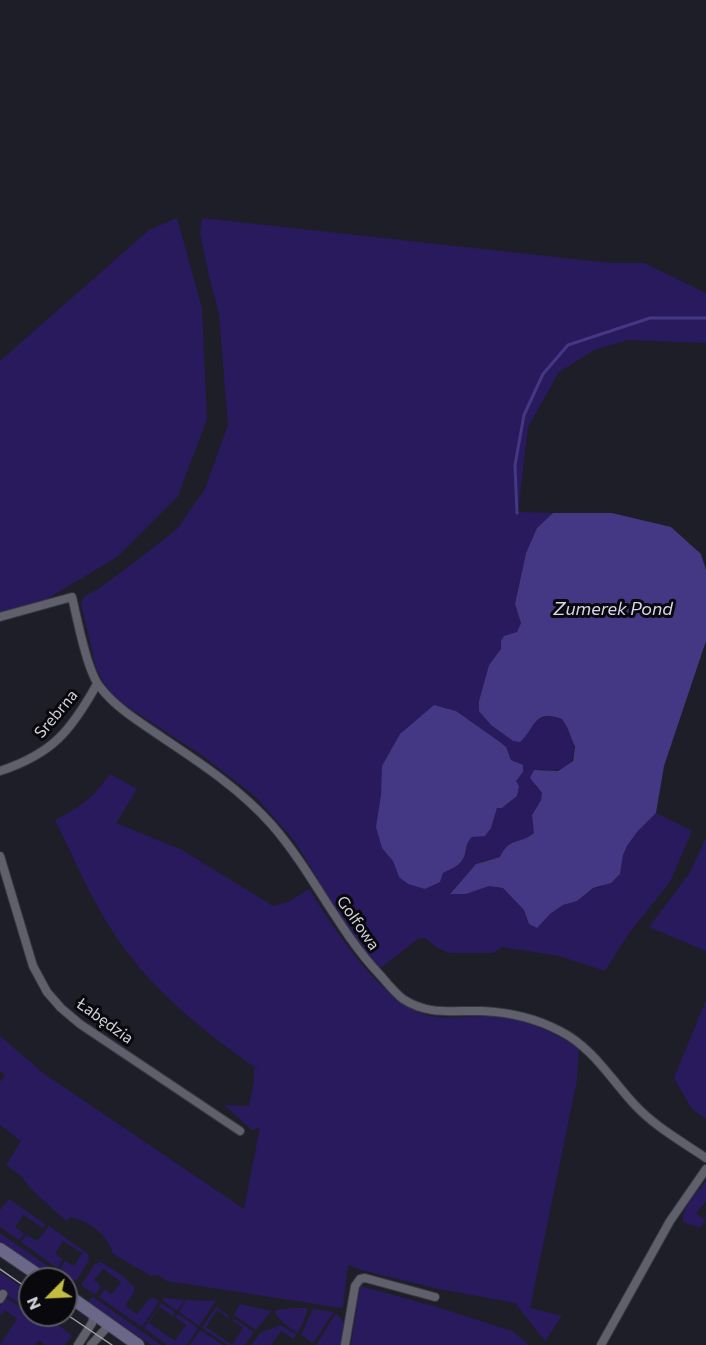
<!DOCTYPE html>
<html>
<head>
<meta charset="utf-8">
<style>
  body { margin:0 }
  #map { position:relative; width:706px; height:1345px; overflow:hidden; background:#1e1e28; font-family:Commissioner,sans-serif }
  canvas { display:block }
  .north { position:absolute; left:18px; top:1267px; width:60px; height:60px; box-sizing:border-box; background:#09090d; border:2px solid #59595f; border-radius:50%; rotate:246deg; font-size:16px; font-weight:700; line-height:24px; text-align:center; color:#d2d2d9 }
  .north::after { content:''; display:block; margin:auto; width:21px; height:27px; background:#c2bd3f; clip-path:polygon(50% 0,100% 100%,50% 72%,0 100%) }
</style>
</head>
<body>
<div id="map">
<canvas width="706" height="1345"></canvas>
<div class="north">N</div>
</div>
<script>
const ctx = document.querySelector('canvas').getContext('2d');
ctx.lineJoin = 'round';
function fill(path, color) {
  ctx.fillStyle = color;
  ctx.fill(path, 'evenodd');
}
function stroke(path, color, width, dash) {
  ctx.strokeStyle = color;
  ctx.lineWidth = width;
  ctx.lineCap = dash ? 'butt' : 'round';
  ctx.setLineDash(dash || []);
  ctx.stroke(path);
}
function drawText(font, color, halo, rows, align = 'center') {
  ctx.font = font + ' Commissioner,sans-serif';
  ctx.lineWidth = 6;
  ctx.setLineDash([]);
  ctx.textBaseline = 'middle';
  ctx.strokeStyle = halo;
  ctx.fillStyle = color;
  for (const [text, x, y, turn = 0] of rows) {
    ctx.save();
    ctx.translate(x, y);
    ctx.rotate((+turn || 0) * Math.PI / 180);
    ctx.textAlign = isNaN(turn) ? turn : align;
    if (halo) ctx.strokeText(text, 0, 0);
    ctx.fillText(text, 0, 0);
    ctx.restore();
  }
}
fill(new Path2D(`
  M177,218L202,308L207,419L178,496L117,557L45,600L0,613V361L149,230Z
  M202,218L610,263H644L706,293V343L628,340L594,350L559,372L528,427L518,512L553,513L537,528L526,553L515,604L521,622L517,632L501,641V649L489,665L479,701L491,725L513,741L524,738C533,722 541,711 562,719C581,745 580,776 540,769L535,786L542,793L541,800L532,814L535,833C519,845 509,837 500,857C494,859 481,860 476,864C468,872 462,882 453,889L489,886L503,888L524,910L529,924L539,926L550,914L563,905L577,901L593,888H598L616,879L620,874L623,855L627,846L637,832L656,813L692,831L670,882L629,933L605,971L559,956L502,947L493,953H449L436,947L425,938L418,939L379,969L355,941L296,843L256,797L203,756L117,700L103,682L96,668L81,603L85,596L98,589L135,562L177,529L205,489L228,425L219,314L209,276L200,233ZM444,707L456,711L500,742L506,747L511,760L516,761C517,773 516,784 517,796L507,805L497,808L491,828L485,835L472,837C465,844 467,849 464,857C460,866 451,869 443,873L440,882L425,889L399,877C386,842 381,803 382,766Z
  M110,774L137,789L116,823L182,850L273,906L288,902L309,889C335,929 384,1009 435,1017C452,1019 468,1016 485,1016C523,1017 547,1029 579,1048L577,1080L530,1308L562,1316L545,1341L515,1303L439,1289L361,1270L348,1265L343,1307L341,1308L167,1281L158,1275L151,1276L113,1254C108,1235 89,1221 70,1217L66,1221L31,1189L21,1176L6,1165L21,1141L0,1125V1082L5,1075L0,1071V1036L43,1073L244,1209L260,1127L252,1130L224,1105L249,1106L254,1080V1068L260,1071C207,1034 157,995 119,941C93,904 75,860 55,820C82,806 93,798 110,774Z
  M706,838V951L649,927L689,874Z
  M706,1000V1119L692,1109L674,1078Z
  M706,1181V1201L696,1214L706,1220L700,1228L683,1222C681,1207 698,1192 706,1181Z
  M9,1199L45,1224L43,1228L23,1215L15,1227L24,1233L19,1240L0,1227V1210Z
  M49,1226L88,1254L89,1260L76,1281L60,1269L65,1261L74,1266L82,1253L63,1241L55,1254L63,1259L57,1268L21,1242L26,1235L37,1241Z
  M0,1233L66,1279H53L5,1246L0,1243Z
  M101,1262L123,1276L135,1288L134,1292L125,1306L137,1314L149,1299L154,1298L159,1301L142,1327L99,1297L105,1289L112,1294L121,1282L103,1269L94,1280L101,1286L95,1295L81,1285L95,1264Z
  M0,1272L30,1293V1306L21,1304L0,1291Z
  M360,1286L437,1307L512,1331L529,1345H351Z
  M93,1297L161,1345H151L88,1302L91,1298Z
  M6,1298L20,1307L30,1309V1315H46L72,1336L65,1345H45L39,1340L35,1345H0L17,1319L5,1310L2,1315L0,1313V1306Z
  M164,1298L185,1300L177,1311L163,1301Z
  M186,1300L216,1301L199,1326L179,1312Z
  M161,1303L175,1312L173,1316L159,1307L149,1323L175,1341L186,1325L175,1317L178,1314L198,1328L187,1345H167L144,1328Z
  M240,1304L271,1311L256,1330L234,1315Z
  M216,1307L228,1315V1318L217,1310L206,1327L232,1345L243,1328L232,1320L234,1319L254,1332L245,1345H228L202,1328Z
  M292,1308H308L303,1323L297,1333L282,1322L275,1313L276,1310Z
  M313,1309L334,1312L313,1343L301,1335Z
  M336,1313L345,1324L342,1345H316Z
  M280,1325L296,1334L294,1339L281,1331L271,1345H251L260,1333Z
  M200,1330L223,1345H190Z`), '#291a5e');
fill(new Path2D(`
  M553,513H612L671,527L701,554L706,570V641L664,766L656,813L637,832L627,846L623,855L620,874L611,883L593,888L577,901L563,905L550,914L537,928L529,924L524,910L503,888L489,886L466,894H450L476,864L500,857C509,837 519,845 534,833L532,815L541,800L542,793L530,778L534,770L558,771L573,761L575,747L567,727L562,719C533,708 535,729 520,742L513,741L491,725L479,711V701L489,665L501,649V641L504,636L517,632L521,623L515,604L526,553L537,528Z
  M434,705L456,711L500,742L506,747L511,760L523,765V772L516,781L519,786L517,796L502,808H497L491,828L485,836L472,837C465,844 467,849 464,857C460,866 451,869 443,873L440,882L425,889L408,884L399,877L393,861L382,848L376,827L381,795L382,766L400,734Z`), '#443783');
stroke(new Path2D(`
  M517,513L515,465L524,415L543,374L568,345L650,318H706`), '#443783', 3);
const street = new Path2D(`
  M0,617L72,597C77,618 87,671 100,687C117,709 140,722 163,738C202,764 241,790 272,825C313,872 338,931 381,976C387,983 395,993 403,999C429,1016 453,1010 482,1011C508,1012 537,1019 560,1031C592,1047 610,1078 634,1104C654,1126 681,1141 706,1158
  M0,771C52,754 71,731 97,684
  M0,856L33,966L47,992L61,1008L80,1024L240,1131
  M0,1299L3,1294
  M78,1345L92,1323L94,1315
  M91,1345L109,1325
  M345,1345L355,1286L360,1279L365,1278L435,1297
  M601,1345L670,1221L706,1169`);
const secondary = new Path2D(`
  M0,1249L44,1279
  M66,1294L138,1345`);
stroke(street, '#383841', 10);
stroke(secondary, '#383841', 14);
stroke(street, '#60606c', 8);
stroke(secondary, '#6a6789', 12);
stroke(new Path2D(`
  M0,1269L30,1290
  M66,1314L112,1345`), '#9e9ea6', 1.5);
drawText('16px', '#d2d2d9', '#09090d', [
  ["Srebrna",56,714,-50],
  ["Golfowa",358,923,55],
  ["Łabędzia",105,1021,36]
]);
drawText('italic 18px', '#d6d6ec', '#09090d', [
  ["Zumerek Pond",613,609]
]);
</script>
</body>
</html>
